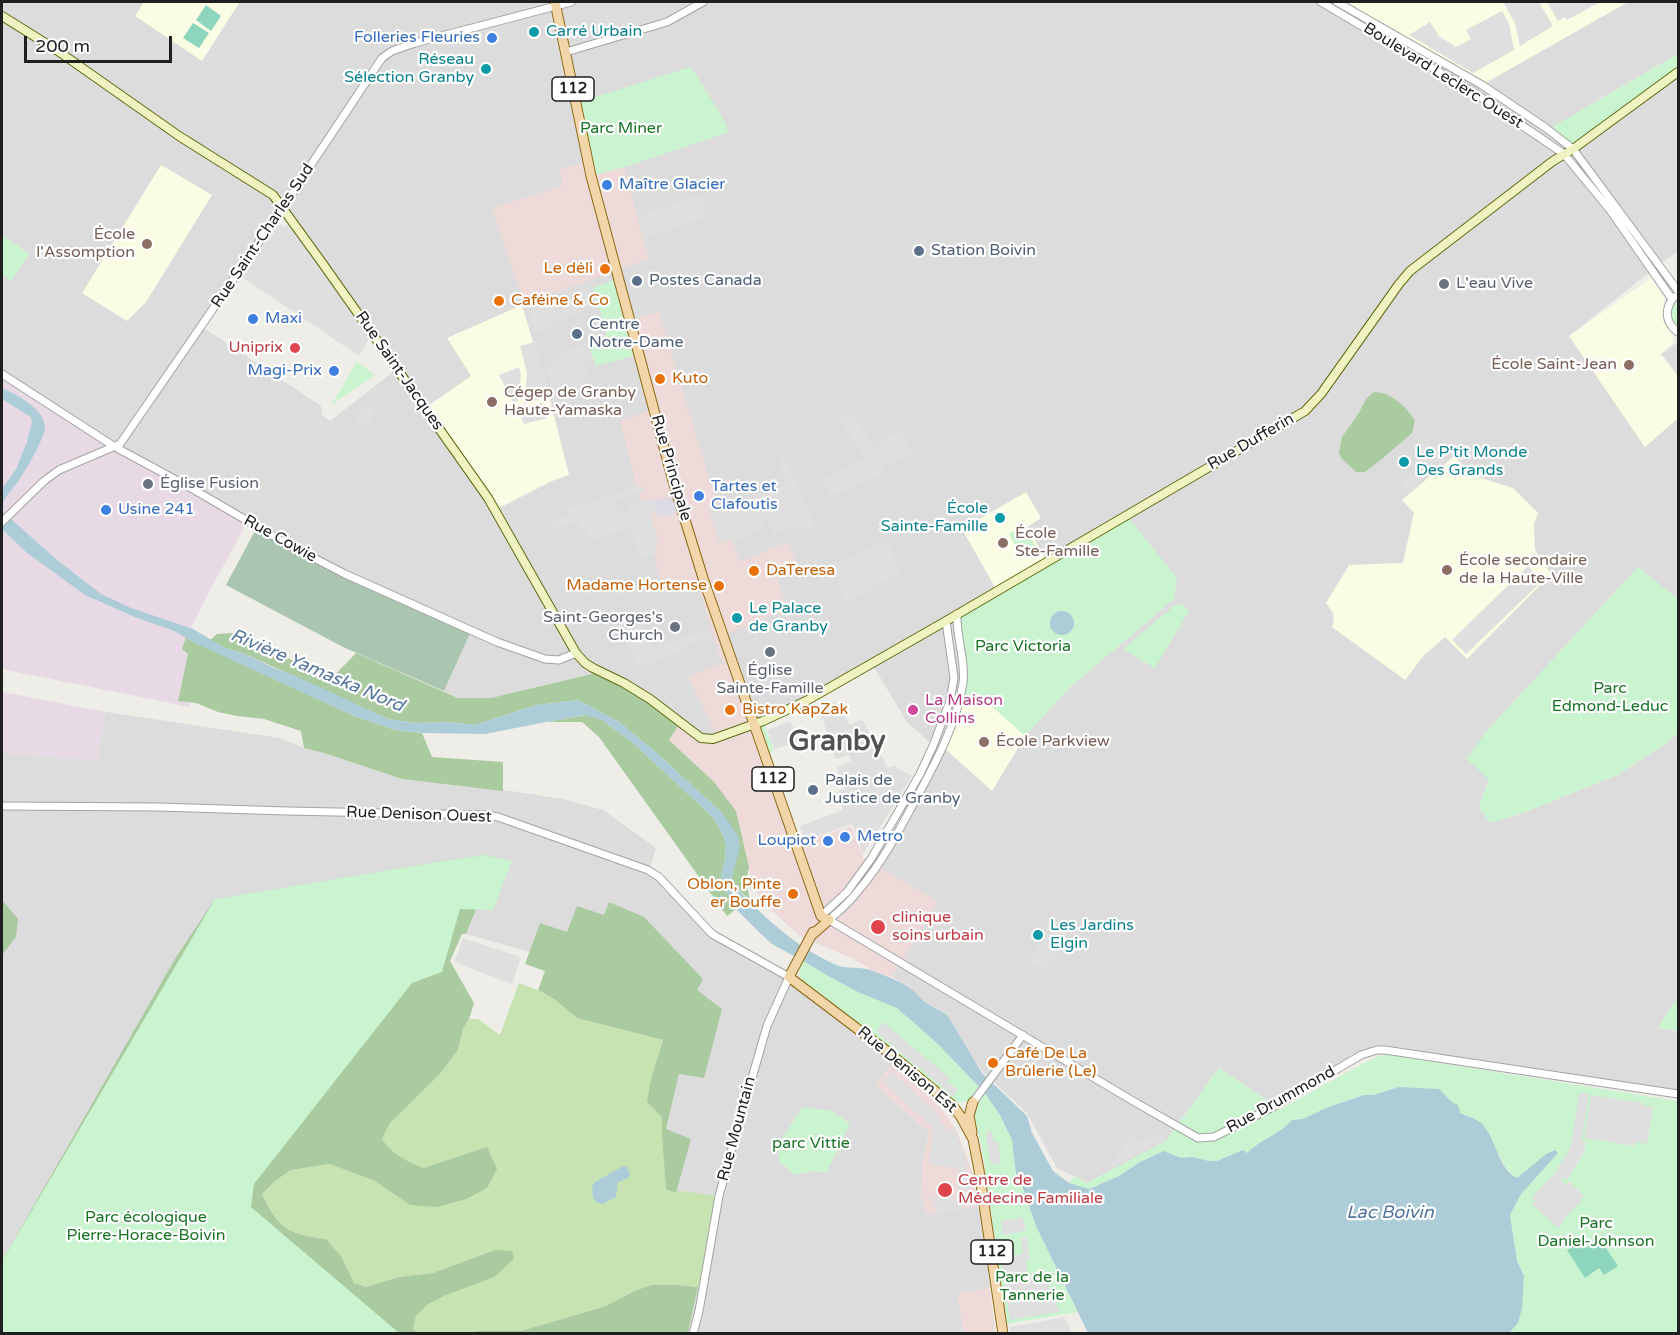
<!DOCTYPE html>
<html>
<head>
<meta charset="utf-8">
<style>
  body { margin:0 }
  #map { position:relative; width:1680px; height:1335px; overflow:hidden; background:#efede7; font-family:"Varela Round",sans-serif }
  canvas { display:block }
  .frame { position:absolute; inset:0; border:3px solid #1f1f1f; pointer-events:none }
  .scale { position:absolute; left:24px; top:36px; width:148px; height:27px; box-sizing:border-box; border:3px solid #1f1f1f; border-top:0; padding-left:8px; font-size:18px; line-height:21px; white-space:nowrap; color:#1f1f1f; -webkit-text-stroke:4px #fff; paint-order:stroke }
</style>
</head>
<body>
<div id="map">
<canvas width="1680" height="1335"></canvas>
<div class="frame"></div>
<div class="scale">200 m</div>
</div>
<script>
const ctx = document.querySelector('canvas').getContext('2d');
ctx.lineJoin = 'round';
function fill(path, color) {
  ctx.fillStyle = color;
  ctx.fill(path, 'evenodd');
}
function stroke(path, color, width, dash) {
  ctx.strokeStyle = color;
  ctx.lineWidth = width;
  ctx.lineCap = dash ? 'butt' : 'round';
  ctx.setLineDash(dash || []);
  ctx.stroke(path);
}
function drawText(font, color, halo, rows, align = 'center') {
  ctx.font = font + ' "Varela Round",sans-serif';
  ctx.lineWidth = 4.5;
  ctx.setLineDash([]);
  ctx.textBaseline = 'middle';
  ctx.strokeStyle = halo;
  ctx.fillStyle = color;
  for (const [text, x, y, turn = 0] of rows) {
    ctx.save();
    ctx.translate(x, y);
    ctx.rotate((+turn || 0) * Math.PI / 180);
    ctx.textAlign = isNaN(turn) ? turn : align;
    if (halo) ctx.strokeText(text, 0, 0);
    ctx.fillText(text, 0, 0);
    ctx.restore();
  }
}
fill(new Path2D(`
  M2,2H1678V54L1593,103L1678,71V251L1651,271L1569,336L1645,447L1678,418V599L1638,567L1485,733L1489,780L1479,806L1490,823L1523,813L1617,775L1665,744L1678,733V1000L1673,1003L1658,1028L1678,1031V1090L1377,1045L1358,1053L1268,1101L1219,1068L1166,1141L1087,1183L1057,1168L1027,1113L983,1072L973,1058L948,1016L942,1011L925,1002L914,991L892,977L875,972L856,960L800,936L761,901L714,782L600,672L491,698H458L444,691L471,631L287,544L2,378ZM284,204L327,261L398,368L330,421L322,415L321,406L201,326ZM1465,467L1481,478L1513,488L1535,550L1467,658L1445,637L1424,655L1405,680L1334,620L1333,613L1349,565L1403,563L1414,513ZM1174,599L1069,688L1025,736L992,791L960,705L963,657ZM872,664L907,722L937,749L898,823L871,863L804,868L754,724Z
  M1678,342V376L1661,354Z
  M106,712L280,738L304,748L324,753L402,779L511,791L563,799L603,810L656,848L649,871L697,924L716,940L788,978L893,1061L876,1086L929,1132L923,1160L921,1197L927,1214L977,1206L983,1220L990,1288L957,1294L964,1333H688L698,1287L709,1256L676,1193L666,1129L679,1074L705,1078L696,989L609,902L604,915L567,932L540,924L530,952L466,934L478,905L512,861L484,855L419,865L318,884L215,899L176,957L2,1261V753L97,760ZM779,1161L827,1172L812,1171L795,1175Z`), '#dddcdc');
fill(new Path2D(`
  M585,162L590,177L624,167L649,259L620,269L635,319L659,312L718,508L710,512L719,543L732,539L740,562L788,542L800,570L777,578L787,609L725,635L799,844L851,826L863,857L871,863L938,901L892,977L875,972L856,960L800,936L761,901L714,782L669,740L680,723L699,739L710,743L720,742L688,677L723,663L717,649L698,584L664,592L620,422L649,410L613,272L524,303L492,208L563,186L560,169Z
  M893,1061L941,1108L956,1129L973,1174L977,1206L926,1214L921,1197L923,1160L929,1132L876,1086Z
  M990,1288L995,1333H964L957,1294Z`), '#eedad8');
fill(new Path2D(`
  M2,378L248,521L210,590L186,638L197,644L189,707L2,669Z
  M2,692L106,712L97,760L2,753Z`), '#e7dae4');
fill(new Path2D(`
  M144,2H237L239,3L202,61L135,16Z
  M1337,2H1628L1482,85Z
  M161,165L212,195L146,302L127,321L82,293Z
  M1651,278L1661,293L1664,299L1663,321L1673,338V343L1661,354L1678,376V418L1645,447L1569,336Z
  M522,305L549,396L569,475L552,481L495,510L425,408L471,376L447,338Z
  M1454,456L1465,467L1481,478L1513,488L1538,513L1534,524L1535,550L1551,574L1467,659L1445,637L1424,655L1405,680L1332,627L1334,620L1333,613L1326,603L1349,565L1403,563L1414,513L1402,500Z
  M1026,492L1041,518L1027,527L1048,562L997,591L962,529Z
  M977,693L1025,736L992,791L944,748L960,705Z`), '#fafce3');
fill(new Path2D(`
  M519,983L538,990L554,999L577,1018L663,1040L652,1075L662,1117V1137L666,1189L719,1196L709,1256L698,1287L679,1285L634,1291L606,1306L521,1331H478L471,1334H418L413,1329L416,1316L427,1305L446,1295L495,1250L433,1273L399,1277L367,1287L354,1283L341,1256L326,1239C287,1234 280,1229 262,1194L275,1181L291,1170L329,1164L373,1180L410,1205L487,1147L423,1168C407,1161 392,1154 382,1139L390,1123L440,1074L458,1050L463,1029L469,1019H478L500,1035Z`), '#c8e3b2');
fill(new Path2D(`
  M1374,392C1391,392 1407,407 1415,421L1412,433L1383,458L1365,472H1356L1342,459L1339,453L1342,437L1359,413L1366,399Z
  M232,633L332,678L356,653L458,698H491L600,672L624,683L680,723L669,740L714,782L736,811L749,867L746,881L750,901L731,881L734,867L722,813L651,748L619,722L578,700L537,705L475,725L449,722L415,723L388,719L245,654L225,648L210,640L217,634Z
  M186,638L354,716L395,730L422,733L432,757L503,762V791L402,779L324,753L304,748L301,731L264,719L237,716L218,712L196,703L178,701L188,654L182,649Z
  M586,715L602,720L633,743L713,817L724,837L726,847L725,860L721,875L724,887L736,909L727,916L599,737L582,722H546Z
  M484,855L512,861L478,905L466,934H462L450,961L474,1003L469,1019L463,1029L458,1050L440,1074L390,1123L382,1139C392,1154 407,1161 423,1168L487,1147L497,1169L487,1188L466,1199L437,1207L410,1205L373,1180L329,1164L291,1170L275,1181L262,1194C279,1229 287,1234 326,1239L341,1256L354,1283L366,1287L399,1277L433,1273L495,1250L512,1251L514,1259L494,1277L446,1295L427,1305L416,1316L413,1329L418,1333L2,1334V1261L176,957L215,899C305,886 394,868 484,855Z
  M2,900L18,919L16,937L2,955Z
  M609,902L644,917L703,979L697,990L722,1009L704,1078L679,1074L666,1129L691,1139L676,1193L666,1189L662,1137V1117L647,1102L652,1075L663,1040L577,1018L554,999L538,990L545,971L525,964L540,923L567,932L577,906L604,915Z
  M652,1285H679L698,1287L688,1333H471L478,1331H521L606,1306L634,1291Z`), '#aacaa0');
fill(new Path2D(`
  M257,527L287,544L471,631L444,691L343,647L226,585Z`), '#aac5b0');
fill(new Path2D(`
  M1678,54V71L1573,149L1549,129Z
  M691,67L720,113L729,132L624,167L591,176L576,103Z
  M2,235L29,254L11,281L2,275Z
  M613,280L633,356L596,366L588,343L607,335L593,288Z
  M1678,293V332L1667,315L1675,296Z
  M357,362L375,375L331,405Z
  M1127,516L1177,578L1174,599L1069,688L1025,736L977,693L960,705L965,678L957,615Z
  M1021,527L1028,533L1035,545L1020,554L1009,534Z
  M1638,567L1678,599V733L1665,744L1617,775L1523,813L1490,823L1479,806L1489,780L1467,759L1485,733Z
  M1181,604L1189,611L1155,668L1123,649L1173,607Z
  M763,721L774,751L764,754L754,724Z
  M484,855L512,861L493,910L460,909L442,972L412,983L254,1184L251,1207L399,1333H2V1261L215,899C305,885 394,868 484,855Z
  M803,961L858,992L897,1007L939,1045L984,1092L1000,1115L1012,1140L1016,1174L1024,1191L1036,1226L1077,1312L1007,1324L982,1147L974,1119L973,1115L978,1103L973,1100L957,1103L873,1034L804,983C797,975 799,970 803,961Z
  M1678,1000V1031L1658,1028L1673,1003Z
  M1382,1055H1389L1678,1101V1333H1508L1518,1323L1524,1277L1517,1261L1510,1215L1521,1194L1558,1153L1546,1154L1517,1178L1514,1177L1505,1166L1489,1135L1480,1122L1459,1113L1453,1103L1439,1089L1399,1087L1373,1095H1364L1326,1108L1303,1119L1292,1120C1279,1135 1261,1139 1247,1153L1243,1150L1217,1161H1209L1192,1157L1181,1158L1164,1151L1140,1162L1119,1176L1088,1189L1069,1183L1074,1176L1087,1183L1166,1141L1219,1068L1275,1106L1279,1110L1362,1064Z
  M803,1107L832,1111L850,1124L827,1172L812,1171L795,1175L779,1161L778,1145Z`), '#c9f4cf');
fill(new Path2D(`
  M206,5L221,16L211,31L196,20Z
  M193,23L209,33L199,48L183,38Z
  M1600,1239L1618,1266L1604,1275L1599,1268L1585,1278L1567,1250L1581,1241L1586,1248Z`), '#8ed5bd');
fill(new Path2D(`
  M1503,2H1539L1553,26L1520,46L1515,23Z
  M1547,2H1600L1567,20L1565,17L1558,21Z
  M1502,11L1509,24L1514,50L1473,73L1409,35L1430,22L1439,36L1456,47L1471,39L1466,30Z
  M701,195L705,216L645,239L639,216Z
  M289,223L369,338L359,356L242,277L277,224L285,227Z
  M590,288L596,305L552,323V326L535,333L529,311Z
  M534,342L549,396L524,404L527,373L520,346Z
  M587,344L591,358L584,359L587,376L583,384L584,390L556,399L545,368L571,349Z
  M519,367L521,375L518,401L513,402L499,375Z
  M542,403L547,418L524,424L518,410Z
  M364,404L376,412L366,428L355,420Z
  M851,410L884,466L883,474L830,496L823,478L864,459L839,417Z
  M900,431L913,453L886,466L874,445Z
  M1427,440L1445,461L1409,492L1401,483L1425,462L1415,450Z
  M784,456L815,525L797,533L794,527L773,535L766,519L762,521L764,528L735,541L733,537L720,541L710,513L788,484L778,460Z
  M641,485L643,491L615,500L619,513L629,511V506L651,498L653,501L669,497L672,507L650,514L658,540L654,542L657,553L639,559L630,527L590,540L586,527L580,528L577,520L555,529L552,521L568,514L567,509Z
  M887,541L901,571L846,603L830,565Z
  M1528,566L1542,581L1466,654L1452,640Z
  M645,624L653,648L709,628L712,638L679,648L681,652L638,668L625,629Z
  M835,701L850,725L862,719L888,768L894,766L912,776L863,854L852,824L804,841L800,826L843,810L838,792L844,789L837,767L851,761L849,755L836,759L820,712Z
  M790,721L799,742L774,749L767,730Z
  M1051,923L1066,933L1062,937L1066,940L1045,971L1028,960L1047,930L1044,927Z
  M463,938L521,957L512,984L454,962Z
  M883,1022L950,1078L947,1081L958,1090L953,1096L876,1032Z
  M891,1071L941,1117L939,1120L949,1131L955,1128L967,1165L970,1178L971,1190H964L963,1208L937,1212L931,1198H956L960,1169L929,1164L933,1128L884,1083Z
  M1579,1093L1589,1094L1582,1140L1586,1142L1584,1152L1567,1180L1563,1178L1562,1181L1566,1185L1569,1181L1584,1196L1581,1199L1582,1200L1562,1221L1564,1223L1558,1228L1532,1204L1535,1201L1532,1197L1554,1174L1569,1150L1572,1139Z
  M1591,1095L1643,1103V1105L1653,1107L1647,1144L1636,1142L1635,1146L1584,1138Z
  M987,1131H991L994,1142H998L1001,1163L991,1165L986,1138Z
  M1159,1132L1165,1136L1163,1140L1109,1168L1131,1135L1143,1142Z
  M1022,1217L1026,1228L1021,1232L1003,1235L1001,1221Z
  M1027,1237L1030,1259L1026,1260L1027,1277L1042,1275L1043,1280L1047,1282L1060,1312L1010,1320L1001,1258L1023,1254L1021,1238Z
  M1064,1317L1072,1333H1011L1010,1327Z`), '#dfdfdf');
fill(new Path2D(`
  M677,495L682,511L658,518L653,501Z`), '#dcdbe5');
fill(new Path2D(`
  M2,388C16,394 46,410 45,428C43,441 25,472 17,483C11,491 4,497 2,507V489L16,469L27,442L32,422L31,417L2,399Z
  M2,511L57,560L101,594L131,608L193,629L225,648L245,654L274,668L298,677L388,719L415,723L449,722L475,725L537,705L578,700L619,722L651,748L722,813L737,834L740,846L731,881C758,913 796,947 834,964C846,970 859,966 870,970C886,976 902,981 915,992C918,995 921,999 925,1002C932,1007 941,1010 948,1016L982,1073L1027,1116L1032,1133L1053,1171L1069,1183L1089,1189L1119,1176L1140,1162L1164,1151L1181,1158L1192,1157L1209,1161H1217L1243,1150L1247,1153C1261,1139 1279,1135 1292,1120L1303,1119L1326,1108L1364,1095H1373L1399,1087L1439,1089L1453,1103L1458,1105L1460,1113C1466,1116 1475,1118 1481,1123C1497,1138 1497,1168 1517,1178L1546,1154L1555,1150L1558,1153L1521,1194L1510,1215L1517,1261L1524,1276L1522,1308L1518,1323L1508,1334L1088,1333L1036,1226L1024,1191L1016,1174L1012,1140L1000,1115L984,1092L939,1045L897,1008L858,992L830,977L803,961L772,944L762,935L736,909L724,887L721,875L725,860L726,847L724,837L713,817L633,743L602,720L585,715L546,722L485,734L422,733L395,730L354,716L197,644L172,630L137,618L85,595L26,552L2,529Z
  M1050 623a12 12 0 1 1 24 0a12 12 0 1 1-24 0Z
  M623,1166L627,1167L630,1174L628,1178L618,1182L616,1197L603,1204L596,1202L593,1198L592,1186L595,1182Z`), '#acccd8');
const tertiary = new Path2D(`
  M1321,2L1473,92L1564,154L1610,210L1672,299
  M1337,2L1482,85L1546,128L1573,149L1678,291
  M566,52L667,22L703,2
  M1674,297C1664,309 1665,323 1678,332
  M2,374L115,447L191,488L287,544L345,574L497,642L545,659L559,660L576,653
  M2,522L44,481L59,470L120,444L283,207L382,58L392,51L415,43L571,2
  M957,614C956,637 966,660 963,683C957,723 936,762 917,797C900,829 882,863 858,891C850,902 839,911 829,920L1133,1101L1198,1138L1214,1137L1275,1106L1361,1055L1377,1050H1385L1678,1094
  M2,806L159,807L287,811L485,815L498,817L648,870L659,877L712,934L789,977L767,1026L739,1123L719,1196L699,1311L693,1334
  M821,916L847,892L871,859L920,774L933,746L950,701L954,678L946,621
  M971,1105L1023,1035`);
const secondary = new Path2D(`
  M2,16L58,51L179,136L273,195L323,264L488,498L576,653L585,663L593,668L624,683L650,699L701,738L713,739L763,721L806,701L946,621L1305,411L1321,394L1399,284L1410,271L1553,161L1573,149L1678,72`);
const primary = new Path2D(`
  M555,2L591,176L673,481L703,578L821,916L829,920L812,935
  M813,932L789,977L888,1052L953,1106L961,1117L973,1139L979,1170L1003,1334
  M972,1132L969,1116L973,1102`);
stroke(tertiary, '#a3a3a3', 9);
stroke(secondary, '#5d6c11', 10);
stroke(primary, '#8a6811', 11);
stroke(tertiary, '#fff', 7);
stroke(secondary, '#eef3c1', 8);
stroke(primary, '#f2d6a9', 9);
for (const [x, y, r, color] of [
  [534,32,6,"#0f9aa8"],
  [492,38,6,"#3f7fe0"],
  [486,69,6,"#0f9aa8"],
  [607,185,6,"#3f7fe0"],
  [147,244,6,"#8d6e63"],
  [919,251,6,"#5c6f8a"],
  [605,269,6,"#e8710a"],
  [637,281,6,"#5c6f8a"],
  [1444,284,6,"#6b7280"],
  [499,301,6,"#e8710a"],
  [253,319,6,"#3f7fe0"],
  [577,334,6,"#5c6f8a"],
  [295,348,6,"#e0444e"],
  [1629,365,6,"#8d6e63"],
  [334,371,6,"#3f7fe0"],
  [660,379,6,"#e8710a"],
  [492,402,6,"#8d6e63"],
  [1404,462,6,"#0f9aa8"],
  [148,484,6,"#6b7280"],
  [699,496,6,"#3f7fe0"],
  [106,510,6,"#3f7fe0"],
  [1000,518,6,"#0f9aa8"],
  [1003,543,6,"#8d6e63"],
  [1447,570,6,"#8d6e63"],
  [754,571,6,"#e8710a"],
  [719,586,6,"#e8710a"],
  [737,618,6,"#0f9aa8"],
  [675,627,6,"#6b7280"],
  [770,652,6,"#6b7280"],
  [730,710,6,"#e8710a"],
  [913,710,6,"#d1479c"],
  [984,742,6,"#8d6e63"],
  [813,790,6,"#5c6f8a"],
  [845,837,6,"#3f7fe0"],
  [828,841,6,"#3f7fe0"],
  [793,894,6,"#e8710a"],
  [878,927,8,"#e0444e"],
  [1038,935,6,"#0f9aa8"],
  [993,1063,6,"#e8710a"],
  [945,1190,8,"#e0444e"]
]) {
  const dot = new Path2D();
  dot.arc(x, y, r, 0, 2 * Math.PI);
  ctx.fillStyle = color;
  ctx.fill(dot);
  stroke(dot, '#fff', 2);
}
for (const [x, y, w] of [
  [573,89,42],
  [773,779,42],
  [992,1252,42]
]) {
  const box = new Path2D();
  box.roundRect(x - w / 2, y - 12, w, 24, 4.5);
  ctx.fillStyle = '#fff';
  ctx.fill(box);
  stroke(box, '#1f1f1f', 1.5);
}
drawText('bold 15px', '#1f1f1f', null, [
  ["112",573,89],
  ["112",773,779],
  ["112",992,1252]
]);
drawText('16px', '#0d838f', '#fff', [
  ["Carré Urbain",546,32],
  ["Réseau",474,60,"right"],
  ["Sélection Granby",474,78,"right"],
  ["Le P’tit Monde",1416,453],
  ["Des Grands",1416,471],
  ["École",988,509,"right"],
  ["Sainte-Famille",988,527,"right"],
  ["Le Palace",749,609],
  ["de Granby",749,627],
  ["Les Jardins",1050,926],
  ["Elgin",1050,944]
], 'left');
drawText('16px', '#366cbe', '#fff', [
  ["Folleries Fleuries",480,38,"right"],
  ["Maître Glacier",619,185],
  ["Maxi",265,319],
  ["Magi-Prix",322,371,"right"],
  ["Tartes et",711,487],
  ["Clafoutis",711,505],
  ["Usine 241",118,510],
  ["Metro",857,837],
  ["Loupiot",816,841,"right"]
], 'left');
drawText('16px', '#1f1f1f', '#fff', [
  ["Boulevard Leclerc Ouest",1443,76,32],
  ["Rue Saint-Charles Sud",263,236,-56],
  ["Rue Saint-Jacques",399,371,55],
  ["Rue Dufferin",1251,442,-30],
  ["Rue Principale",671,468,74],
  ["Rue Cowie",280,539,29],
  ["Rue Denison Ouest",419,815,2],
  ["Rue Denison Est",907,1070,40],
  ["Rue Drummond",1281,1100,-29],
  ["Rue Mountain",737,1129,-75]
]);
drawText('16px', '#187324', '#fff', [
  ["Parc Miner",621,129],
  ["Parc Victoria",1023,647],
  ["Parc",1610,689],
  ["Edmond-Leduc",1610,707],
  ["parc Vittie",811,1144],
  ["Parc écologique",146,1218],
  ["Pierre-Horace-Boivin",146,1236],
  ["Parc",1596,1224],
  ["Daniel-Johnson",1596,1242],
  ["Parc de la",1032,1278],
  ["Tannerie",1032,1296]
]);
drawText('16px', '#785e54', '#fff', [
  ["École",135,235,"right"],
  ["l'Assomption",135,253,"right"],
  ["École Saint-Jean",1617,365,"right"],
  ["Cégep de Granby",504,393],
  ["Haute-Yamaska",504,411],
  ["École",1015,534],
  ["Ste-Famille",1015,552],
  ["École secondaire",1459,561],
  ["de la Haute-Ville",1459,579],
  ["École Parkview",996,742]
], 'left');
drawText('16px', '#4e5e75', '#fff', [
  ["Station Boivin",931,251],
  ["Postes Canada",649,281],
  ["Centre",589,325],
  ["Notre-Dame",589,343],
  ["Palais de",825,781],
  ["Justice de Granby",825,799]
], 'left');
drawText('16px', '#c56008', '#fff', [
  ["Le déli",593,269,"right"],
  ["Caféine & Co",511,301],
  ["Kuto",672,379],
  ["DaTeresa",766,571],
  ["Madame Hortense",707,586,"right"],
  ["Bistro KapZak",742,710],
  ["Oblon, Pinte",781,885,"right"],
  ["er Bouffe",781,903,"right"],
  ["Café De La",1005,1054],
  ["Brûlerie (Le)",1005,1072]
], 'left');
drawText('16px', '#5b616d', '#fff', [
  ["L'eau Vive",1456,284],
  ["Église Fusion",160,484],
  ["Saint-Georges's",663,618,"right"],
  ["Church",663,636,"right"],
  ["Église",770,671,"center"],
  ["Sainte-Famille",770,689,"center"]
], 'left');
drawText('16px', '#be3a42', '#fff', [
  ["Uniprix",283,348,"right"],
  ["clinique",892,918],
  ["soins urbain",892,936],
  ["Centre de",958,1181],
  ["Médecine Familiale",958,1199]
], 'left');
drawText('16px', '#b23c85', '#fff', [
  ["La Maison",925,701],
  ["Collins",925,719]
], 'left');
drawText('italic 18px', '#53759e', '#fff', [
  ["Rivière Yamaska Nord",317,671,23],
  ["Lac Boivin",1390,1213]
]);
drawText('bold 28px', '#525252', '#fff', [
  ["Granby",837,743]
]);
</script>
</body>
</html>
